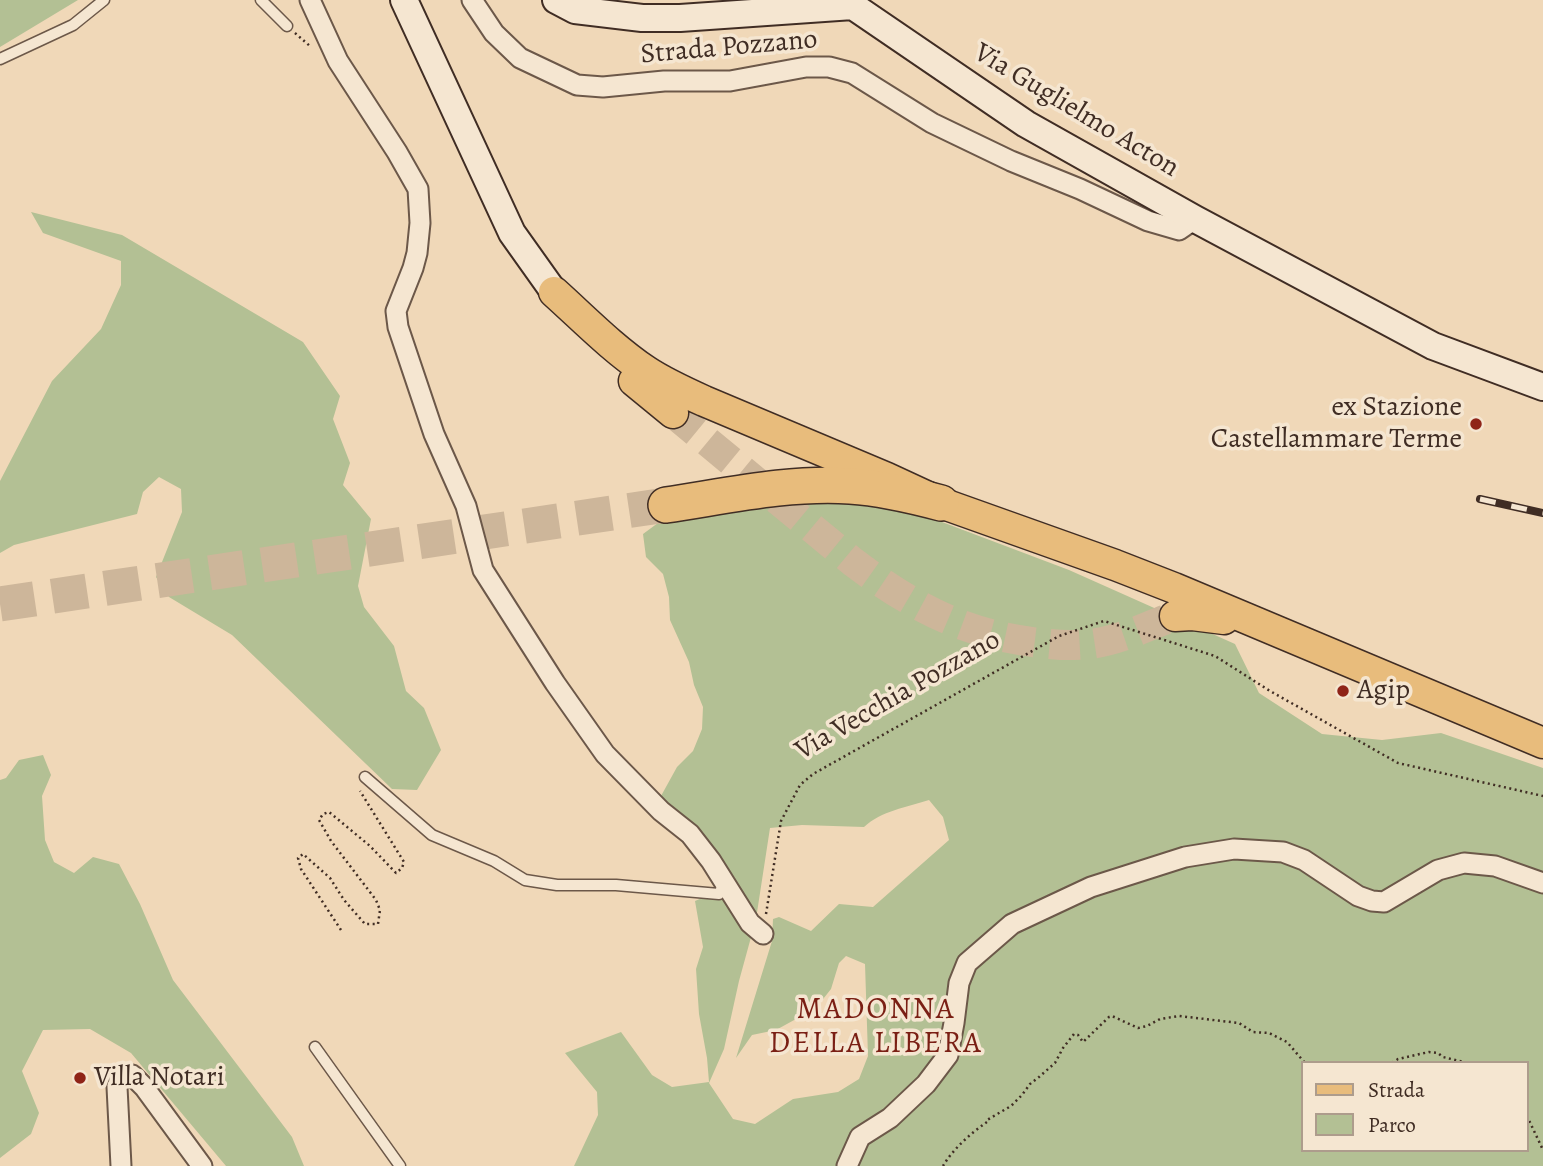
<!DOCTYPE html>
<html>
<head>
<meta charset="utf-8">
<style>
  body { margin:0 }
  #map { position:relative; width:1543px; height:1166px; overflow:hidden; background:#f0d8b8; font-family:Alegreya,serif }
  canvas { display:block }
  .legend { position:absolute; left:1301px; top:1061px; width:228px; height:91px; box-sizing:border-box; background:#f5e6d1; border:2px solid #ad9c8c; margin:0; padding:9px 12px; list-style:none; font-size:21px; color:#402d24 }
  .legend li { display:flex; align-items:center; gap:14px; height:35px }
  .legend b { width:35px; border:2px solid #ad9c8c }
</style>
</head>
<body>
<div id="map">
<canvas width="1543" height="1166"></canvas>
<ul class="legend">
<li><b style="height:9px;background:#e8bc7c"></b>Strada</li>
<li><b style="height:19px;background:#b3c094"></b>Parco</li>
</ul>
</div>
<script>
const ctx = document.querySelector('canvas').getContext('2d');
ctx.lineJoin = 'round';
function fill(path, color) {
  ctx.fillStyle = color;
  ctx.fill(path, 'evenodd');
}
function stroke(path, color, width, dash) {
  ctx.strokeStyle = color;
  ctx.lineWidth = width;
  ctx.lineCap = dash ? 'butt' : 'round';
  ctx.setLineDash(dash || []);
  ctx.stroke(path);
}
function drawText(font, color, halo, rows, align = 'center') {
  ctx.font = font + ' Alegreya,serif';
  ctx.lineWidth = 7;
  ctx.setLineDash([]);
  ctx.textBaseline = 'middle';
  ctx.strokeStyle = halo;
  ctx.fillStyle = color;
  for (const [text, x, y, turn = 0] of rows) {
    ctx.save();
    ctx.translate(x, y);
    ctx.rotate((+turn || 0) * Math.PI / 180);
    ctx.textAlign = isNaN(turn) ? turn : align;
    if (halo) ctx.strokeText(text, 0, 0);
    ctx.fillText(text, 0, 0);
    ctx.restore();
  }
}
fill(new Path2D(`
  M0,0H78L0,47Z
  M31,212L122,235L303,342L340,396L333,419L350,463L343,485L371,519L358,586L364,607L394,646L406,691L424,708L441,750L417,790L392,789L232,635L169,597L156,577L182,512L181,489L159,477L143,492L137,514L14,545L0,553V481L52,381L101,329L121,285V261L43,233Z
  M854,501L897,505L1069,570L1235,644L1259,693L1322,734L1382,740L1441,733L1543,768V1166H574L598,1115L597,1092L565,1053L621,1032L652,1075L672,1087L709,1082L707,1058L699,1014L696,969L703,947L695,901L716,892L735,878L709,845L661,796L677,767L693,751L702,729L703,707L694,685L689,662L670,620L669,597L663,574L646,557L643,534L662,520L751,507ZM929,800L943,817L949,840L873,907L839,904L811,931L779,917L773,919L772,941L736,1058L752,1035L776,1030L816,1008L831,989L839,963L846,956L865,964L868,1056L859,1079L838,1092L793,1099L755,1124L733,1119L709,1083L724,1049L739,981L756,919L770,828L802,825L864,827C881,811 907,807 929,800ZM1303,1063H1527V1150H1303Z
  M43,755L51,775L42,796L45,840L54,862L74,873L93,857L119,864L140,904L173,980L292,1137L304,1166H226L131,1053L90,1029L43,1030L22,1071L39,1113L31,1134L0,1158V780L6,778L19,760Z`), '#b3c094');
stroke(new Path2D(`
  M673,413L853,562C913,607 965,635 1041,643C1057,645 1073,646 1089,644C1119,641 1147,626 1175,616`), '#cdb69a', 30, [30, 15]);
stroke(new Path2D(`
  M0,604L666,505`), '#cdb69a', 35, [35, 18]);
const lane = new Path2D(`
  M261,0L287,26
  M0,59L73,25L104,0
  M365,777L432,835L494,861L525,880L557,885H616L719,894L724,883
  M315,1047L400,1166`);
const street = new Path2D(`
  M310,0L338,61L397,152L418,189L420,223L417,253L413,268L396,311L398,327L434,434L466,506L483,570L555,683L605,754L661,811L690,834L711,861L750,923L763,934
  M472,0L494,33L520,58L577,85L603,87L664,81H730L806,67H829L852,73L932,123L1011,161L1080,189L1148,221L1179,230L1195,219
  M121,1166L117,1087L123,1074L132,1075L144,1087L202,1166
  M847,1166L860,1137L890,1118L926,1084L948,1055L954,1023L959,983L967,963L1012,924L1091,887L1185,857L1234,849L1283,852L1304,860L1358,896L1372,901L1384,902L1438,870L1464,863L1495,866L1543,883`);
const secondary = new Path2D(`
  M404,0L512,233L554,292
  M556,0L575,10L642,18H680L853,6L1026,124L1195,219L1433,346L1543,387`);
const primary = new Path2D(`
  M554,292C584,319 612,348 646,371C664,383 684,392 704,401L887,478L941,503L1115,565L1174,588L1543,743
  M634,381L673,413
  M1175,616L1192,615L1224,619`);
const highway = new Path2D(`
  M666,505C727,496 788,482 850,486C881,488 911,495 941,503`);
stroke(lane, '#6c5849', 13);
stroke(street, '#6c5849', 23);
stroke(secondary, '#402d24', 30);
stroke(primary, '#402d24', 33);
stroke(highway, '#402d24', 38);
stroke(new Path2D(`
  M295,33L311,47
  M766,914L781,821L800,785L813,774L1059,636L1104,621L1215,656L1270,691L1398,763L1543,796
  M341,930L301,869L298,858L303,854L330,878L344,900L365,924H378L380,910L376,900L331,841L319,820L323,814L329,812L370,846L396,873L402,868L404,862L360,791
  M1392,1063L1398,1059L1429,1052L1438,1053L1443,1057L1468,1063
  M1527,1116L1543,1150
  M943,1166C953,1149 971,1133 987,1122V1120L1011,1106L1022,1095L1030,1084L1039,1077L1055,1063L1063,1048L1074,1034L1078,1035L1083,1042L1109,1017L1112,1016L1138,1028L1147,1026L1160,1019L1179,1016L1239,1023L1253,1032L1269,1033L1287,1042L1305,1063`), '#402d24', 2.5, [2, 3.5]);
stroke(lane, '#f5e6d1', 10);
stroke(street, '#f5e6d1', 19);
stroke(secondary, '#f5e6d1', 26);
stroke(primary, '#e8bc7c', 30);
stroke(highway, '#e8bc7c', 35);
const rail = new Path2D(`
  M1480,499L1543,513`);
stroke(rail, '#402d24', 8);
stroke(rail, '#f5e6d1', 5, [16]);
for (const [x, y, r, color] of [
  [1476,424,7,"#8f2418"],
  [1343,691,7,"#8f2418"],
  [80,1078,7,"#8f2418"]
]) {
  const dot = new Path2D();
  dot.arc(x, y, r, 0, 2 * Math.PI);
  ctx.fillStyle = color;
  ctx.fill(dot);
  stroke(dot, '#f5e6d1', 2.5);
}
drawText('28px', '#402d24', '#f5e6d1', [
  ["Strada Pozzano",729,48,-5],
  ["Via Guglielmo Acton",1076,111,31],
  ["Via Vecchia Pozzano",898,696,-30]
]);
drawText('28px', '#402d24', '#f5e6d1', [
  ["ex Stazione",1462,408,"right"],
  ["Castellammare Terme",1462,440,"right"],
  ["Agip",1357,691],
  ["Villa Notari",94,1078]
], 'left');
ctx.letterSpacing = '2px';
drawText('30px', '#7a1f14', '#f5e6d1', [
  ["MADONNA",876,1011],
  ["DELLA LIBERA",876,1045]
]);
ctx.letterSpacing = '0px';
</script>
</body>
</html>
